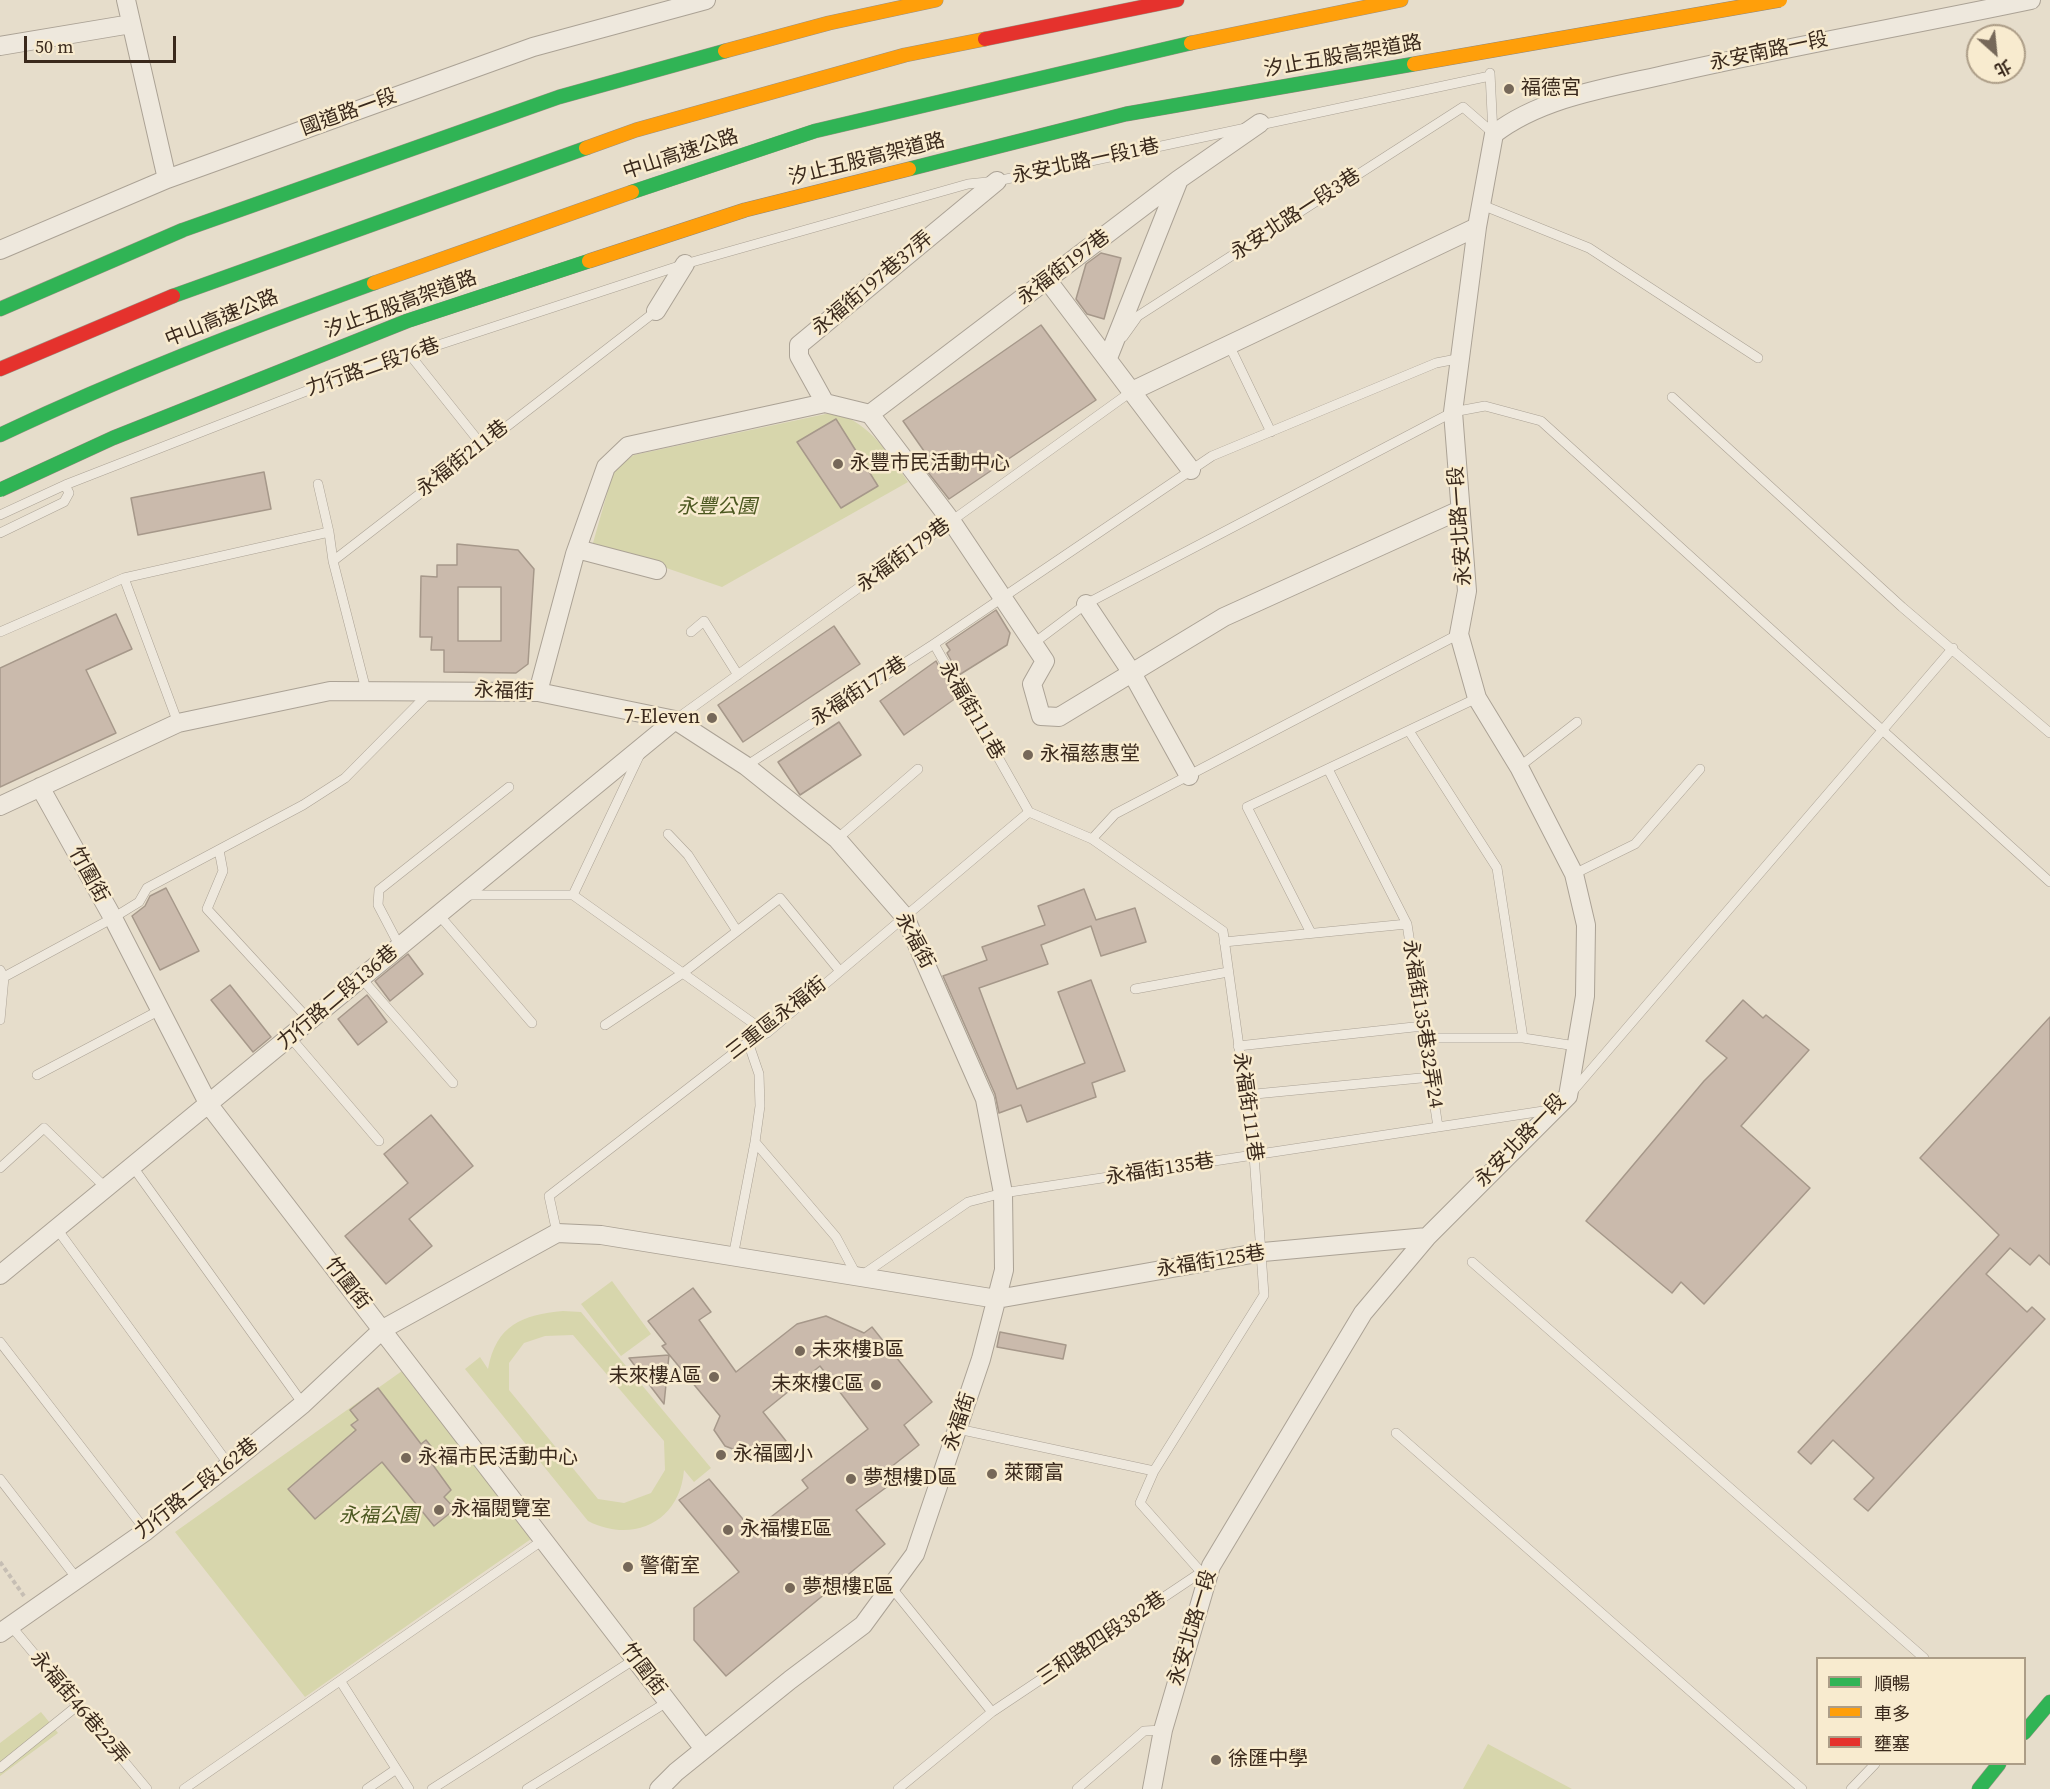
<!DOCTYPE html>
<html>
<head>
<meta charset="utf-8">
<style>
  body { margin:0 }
  #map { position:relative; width:2050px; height:1789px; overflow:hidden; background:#e6ddcb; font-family:"Source Serif 4","Noto Sans TC",serif }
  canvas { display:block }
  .legend { position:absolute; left:1816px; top:1657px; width:210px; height:108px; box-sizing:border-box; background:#f8ebcf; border:2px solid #ac9d87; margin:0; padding:8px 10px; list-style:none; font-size:18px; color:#3a291c }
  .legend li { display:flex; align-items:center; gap:12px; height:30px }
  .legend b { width:30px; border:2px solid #ac9d87 }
  .north { position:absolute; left:1966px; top:24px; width:60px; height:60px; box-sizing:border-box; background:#f8ebcf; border:2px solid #ac9d87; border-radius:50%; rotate:153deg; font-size:16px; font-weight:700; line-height:24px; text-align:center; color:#3a291c }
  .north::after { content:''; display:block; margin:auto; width:21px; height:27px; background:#766859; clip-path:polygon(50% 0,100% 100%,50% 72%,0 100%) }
  .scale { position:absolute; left:24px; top:36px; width:152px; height:27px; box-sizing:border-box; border:3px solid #3a291c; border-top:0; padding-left:8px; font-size:18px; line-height:21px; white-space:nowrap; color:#3a291c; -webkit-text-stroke:4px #f8ebcf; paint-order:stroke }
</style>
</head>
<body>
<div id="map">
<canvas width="2050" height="1789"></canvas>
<ul class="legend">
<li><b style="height:8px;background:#30b455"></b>順暢</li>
<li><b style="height:8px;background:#ff9f0a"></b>車多</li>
<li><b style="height:8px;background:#e5322d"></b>壅塞</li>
</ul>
<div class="north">北</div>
<div class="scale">50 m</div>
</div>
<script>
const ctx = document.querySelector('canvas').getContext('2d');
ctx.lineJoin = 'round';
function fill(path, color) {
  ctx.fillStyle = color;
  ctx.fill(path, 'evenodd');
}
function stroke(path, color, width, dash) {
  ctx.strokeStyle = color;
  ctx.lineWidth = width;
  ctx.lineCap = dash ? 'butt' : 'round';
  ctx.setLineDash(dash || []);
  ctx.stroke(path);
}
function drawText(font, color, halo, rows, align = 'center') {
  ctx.font = font + ' "Source Serif 4","Noto Sans TC",serif';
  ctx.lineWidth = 5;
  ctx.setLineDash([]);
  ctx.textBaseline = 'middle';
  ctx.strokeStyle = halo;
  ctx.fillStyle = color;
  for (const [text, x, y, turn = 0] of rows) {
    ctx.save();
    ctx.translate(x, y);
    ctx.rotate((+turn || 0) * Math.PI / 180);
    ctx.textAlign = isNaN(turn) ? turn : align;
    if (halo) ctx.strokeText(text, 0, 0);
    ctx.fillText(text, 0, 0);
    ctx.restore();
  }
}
fill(new Path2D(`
  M835,412C871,425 888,452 908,482L722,587L593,543L614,469L634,455Z
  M612,1281L651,1334L621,1356L581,1304Z
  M563,1311L581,1312L711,1468L694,1482L684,1470C680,1522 633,1544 588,1521L465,1369L480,1357L488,1369C496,1325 522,1315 563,1311ZM573,1335L664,1441L665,1470L651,1493L624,1503L598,1499L509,1390V1363L524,1343L545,1336Z
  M402,1371L531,1539L305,1697L175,1532Z
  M41,1712L58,1733L0,1776V1743Z
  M1488,1744L1572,1789H1463Z`), '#d7d6ac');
const building = new Path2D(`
  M1101,253L1121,258L1104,319L1087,314L1076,299L1086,264Z
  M1041,325L1096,400L949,499L923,466L931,461L903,421Z
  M836,419L878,486L841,508L797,442Z
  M264,472L271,509L138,535L131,498Z
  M457,544L518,550L534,569L528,664L516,673L444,672V650H431L432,637H420L421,576L437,577V565H457ZM458,587H501V641H458Z
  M996,610L1010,633L1007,645L959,675L947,653L950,650L946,644Z
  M116,614L132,649L86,670L116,733L0,787V668Z
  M834,626L860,664L743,742L718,705Z
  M936,661L956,698L904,735L880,701Z
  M839,722L861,755L800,795L778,762Z
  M166,888L199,951L160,970L132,916L145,906L150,896Z
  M1084,889L1096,920L1135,908L1146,942L1101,956L1091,926L1041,945L1048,964L979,988L1017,1089L1085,1063L1058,992L1091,980L1125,1071L1092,1083L1096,1097L1027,1122L1021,1105L999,1113L995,1094L943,976L987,960L982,947L1045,925L1038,906Z
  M408,954L423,974L390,1001L375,981Z
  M230,985L271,1037L253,1052L211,1000Z
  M367,995L387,1022L358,1045L338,1019Z
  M1743,1000L1763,1018L1766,1015L1809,1050L1741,1126L1810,1188L1704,1304L1681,1282L1672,1293L1586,1221L1704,1081L1727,1058L1706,1041Z
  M2050,1017V1265L2039,1255L2030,1265L2010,1248L1986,1274L2027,1312L2032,1307L2045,1319L1868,1511L1854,1499L1874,1478L1833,1440L1811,1464L1798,1452L1999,1235L1920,1158Z
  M431,1115L473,1166L409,1219L432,1246L386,1284L345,1236L408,1183L384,1154Z
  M693,1288L711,1312L699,1320L736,1372L797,1324L826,1316L864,1333L872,1327L932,1402L904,1425L919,1445L891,1467L900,1477L856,1510L885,1544L726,1676L694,1640V1608L739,1572L679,1500L709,1479L753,1531L808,1488L802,1480L868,1429L820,1366L763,1412L786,1441L759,1459L725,1446L714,1430L720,1416L662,1346L666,1344L648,1321Z
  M1000,1332L1066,1345L1063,1359L997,1347Z
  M669,1355L664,1404L629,1358Z
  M378,1388L421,1444L426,1440L438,1455L430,1461L451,1490L444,1497L455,1509L434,1526L382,1462L315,1519L288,1489L356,1430L351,1425L358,1420L350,1410Z`);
fill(building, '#cabaac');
stroke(building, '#a6988a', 1.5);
const lane = new Path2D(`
  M1490,73L1493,134
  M1482,205L1589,248L1758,358
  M1123,337L1138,316L1463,107L1493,133
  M1230,347L1271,432
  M410,355L481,444
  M1672,397L1902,607L2050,733
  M318,484L329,532
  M0,515L65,485L350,374L685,264L968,184L997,181L1490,76
  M0,533L64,502L69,493L65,485
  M124,578L178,723
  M0,632L124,578L329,532L333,561
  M691,632L704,621L738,675
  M1034,643L1086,604L1453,412L1485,406L1541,421L2050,882
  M934,644L1029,812L1092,839L1223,931L1254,1155L1264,1295L1154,1471L958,1429
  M366,690L333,561L656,311
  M675,720L1132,391
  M1409,731L1497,868L1523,1038
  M640,754L573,895L767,1033
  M746,766L934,644L1212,456L1436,363L1462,358
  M1519,767L1577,722
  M1328,769L1407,924
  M668,834L688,855L737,931
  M837,839L918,769
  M1092,839L1115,814L1459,634
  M219,850L223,871L207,909L310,1021
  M1574,874L1635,844L1700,769
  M465,895H573
  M439,915L532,1023
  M1311,933L1247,807L1477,698
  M1224,942L1407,924L1438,1127
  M400,947L378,905L379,890L509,787
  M0,970L4,977L0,1020
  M4,977L113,918L139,902L147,888L303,805L345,778L429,693
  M362,979L453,1083
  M1135,989L1228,972
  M605,1025L683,973L780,898L839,970
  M290,1037L379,1141
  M1425,1038H1523L1576,1046
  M748,1042L759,1074L760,1106L755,1142L836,1237L858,1278L968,1202L1003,1193L1550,1110
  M1238,1046L1423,1026
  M37,1075L160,1010
  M1572,1092L1953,648
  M1245,1095L1431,1077
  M133,1167L303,1404
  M0,1168L44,1128L106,1188
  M57,1229L229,1465
  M557,1233L549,1196L748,1042L767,1033L1029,812
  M733,1257L755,1142
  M1472,1262L1924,1658
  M0,1342L146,1531
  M1396,1433L1802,1789
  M1154,1471L1140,1503L1201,1572
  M0,1479L78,1580
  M891,1587L992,1712
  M11,1626L147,1789
  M341,1682L409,1789
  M0,1768L77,1706
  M184,1789L543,1540
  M367,1789L395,1770
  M432,1789L635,1659
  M527,1789L667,1702
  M898,1789L992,1712L1209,1567
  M1077,1789L1144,1731L1163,1730
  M1851,1789L1875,1764`);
const street = new Path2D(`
  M126,0L167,179
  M0,46L131,24
  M0,250L167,179L533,47L706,0
  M1048,281L1191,470
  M656,311L685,264
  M1108,358L1178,182
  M1132,391L1477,227
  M825,403L799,356V345L997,181
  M870,414L1178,180L1260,123
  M577,549L657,570
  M1086,604L1132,673L1189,776
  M538,692L575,554L606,467L628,446L825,403L870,414L952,522L1045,661L1032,684L1041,716L1059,717L1224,617L1460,510
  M40,787L113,918L209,1105L704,1749
  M0,806L178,723L330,691L538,692L675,720L746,766L837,839L905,917L985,1099L1003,1193L1004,1270L981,1359L915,1554L863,1625L790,1680L676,1772L659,1789
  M0,1275L675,720
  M0,1633L146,1531L229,1465L303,1404L383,1329L557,1233L601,1235L997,1299L1263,1252L1427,1237
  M1152,1789L1163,1730L1211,1566L1363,1313L1427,1237L1568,1096L1585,996L1586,925L1574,874L1519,767L1477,698L1459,634L1467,591L1453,412L1477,227L1494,134C1543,96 1613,87 1673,73C1792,46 1912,25 2031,0`);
const fast = new Path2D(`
  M632,192L815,131L1191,43
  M173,296L586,148
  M0,309L183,230L559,97L725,51
  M0,435C122,377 247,329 374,283
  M2024,1733L2050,1702
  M1979,1789L1999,1764`);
const slow = new Path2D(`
  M1191,43L1401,0
  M725,51L829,23L936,0
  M586,148L636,130L905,55L985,39
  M374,283L632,192`);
const jam = new Path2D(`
  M985,39L1177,0
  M0,369L173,296`);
stroke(lane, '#aba295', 10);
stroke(street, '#aba295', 20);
stroke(fast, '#9b9184', 15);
stroke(slow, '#9b9184', 15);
stroke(jam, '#9b9184', 15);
stroke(new Path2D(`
  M0,1562L24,1596`), '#c6beb4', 4, [4.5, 3]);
stroke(lane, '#eee8dd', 9);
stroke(street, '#eee8dd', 18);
stroke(fast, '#30b455', 14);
stroke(slow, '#ff9f0a', 14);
stroke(jam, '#e5322d', 14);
const fastBridge = new Path2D(`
  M909,169L1126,114L1414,64
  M0,490L113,438L407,321L589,261`);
const slowBridge = new Path2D(`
  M1414,64L1780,0
  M589,261L745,210L909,169`);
stroke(fastBridge, '#90877b', 15, []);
stroke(slowBridge, '#90877b', 15, []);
stroke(fastBridge, '#30b455', 14);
stroke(slowBridge, '#ff9f0a', 14);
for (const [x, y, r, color] of [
  [1509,89,6,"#766859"],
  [838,464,6,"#766859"],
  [712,718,6,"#766859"],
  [1028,755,6,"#766859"],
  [800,1351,6,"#766859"],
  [714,1377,6,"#766859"],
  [876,1385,6,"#766859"],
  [721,1455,6,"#766859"],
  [406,1458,6,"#766859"],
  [992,1474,6,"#766859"],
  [851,1479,6,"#766859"],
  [439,1510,6,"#766859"],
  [728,1530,6,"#766859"],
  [628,1567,6,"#766859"],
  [790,1588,6,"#766859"],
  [1216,1760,6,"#766859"]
]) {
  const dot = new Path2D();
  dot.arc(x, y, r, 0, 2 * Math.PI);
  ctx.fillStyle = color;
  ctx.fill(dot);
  stroke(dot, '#f8ebcf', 2);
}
drawText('20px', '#3a291c', '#f8ebcf', [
  ["永安南路一段",1769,52,-12],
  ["汐止五股高架道路",1343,57,-10],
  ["國道路一段",349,113,-20],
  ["中山高速公路",681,155,-18],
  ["汐止五股高架道路",867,160,-14],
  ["永安北路一段1巷",1086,162,-12],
  ["永安北路一段3巷",1296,215,-33],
  ["永福街197巷",1064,268,-37],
  ["永福街197巷37弄",873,284,-40],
  ["汐止五股高架道路",401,305,-20],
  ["中山高速公路",222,319,-22],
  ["力行路二段76巷",373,368,-19],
  ["永福街211巷",463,459,-38],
  ["永安北路一段",1461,526,-94],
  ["永福街179巷",904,556,-36],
  ["永福街",504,692,2],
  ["永福街177巷",859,692,-33],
  ["永福街111巷",971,711,60],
  ["竹圍街",88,875,61],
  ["永福街",914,941,62],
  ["力行路二段136巷",338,998,-40],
  ["三重區永福街",777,1019,-38],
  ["永福街135巷32弄24",1422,1024,81],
  ["永福街111巷",1247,1107,82],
  ["永安北路一段",1521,1141,-46],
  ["永福街135巷",1160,1170,-9],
  ["永福街125巷",1211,1262,-9],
  ["竹圍街",347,1284,52],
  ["永福街",960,1422,-71],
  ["力行路二段162巷",197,1489,-38],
  ["永安北路一段",1193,1628,-73],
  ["三和路四段382巷",1102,1639,-34],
  ["竹圍街",643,1670,53],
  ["永福街46巷22弄",79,1708,50]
]);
drawText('20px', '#3a291c', '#f8ebcf', [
  ["福德宮",1521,89],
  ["永豐市民活動中心",850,464],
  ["7-Eleven",700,718,"right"],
  ["永福慈惠堂",1040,755],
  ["未來樓B區",812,1351],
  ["未來樓A區",702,1377,"right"],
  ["未來樓C區",864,1385,"right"],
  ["永福國小",733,1455],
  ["永福市民活動中心",418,1458],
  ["萊爾富",1004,1474],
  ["夢想樓D區",863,1479],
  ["永福閱覽室",451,1510],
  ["永福樓E區",740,1530],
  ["警衛室",640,1567],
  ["夢想樓E區",802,1588],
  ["徐匯中學",1228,1760]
], 'left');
drawText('italic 20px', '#4c5820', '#f8ebcf', [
  ["永豐公園",717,508],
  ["永福公園",379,1517]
]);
</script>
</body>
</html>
